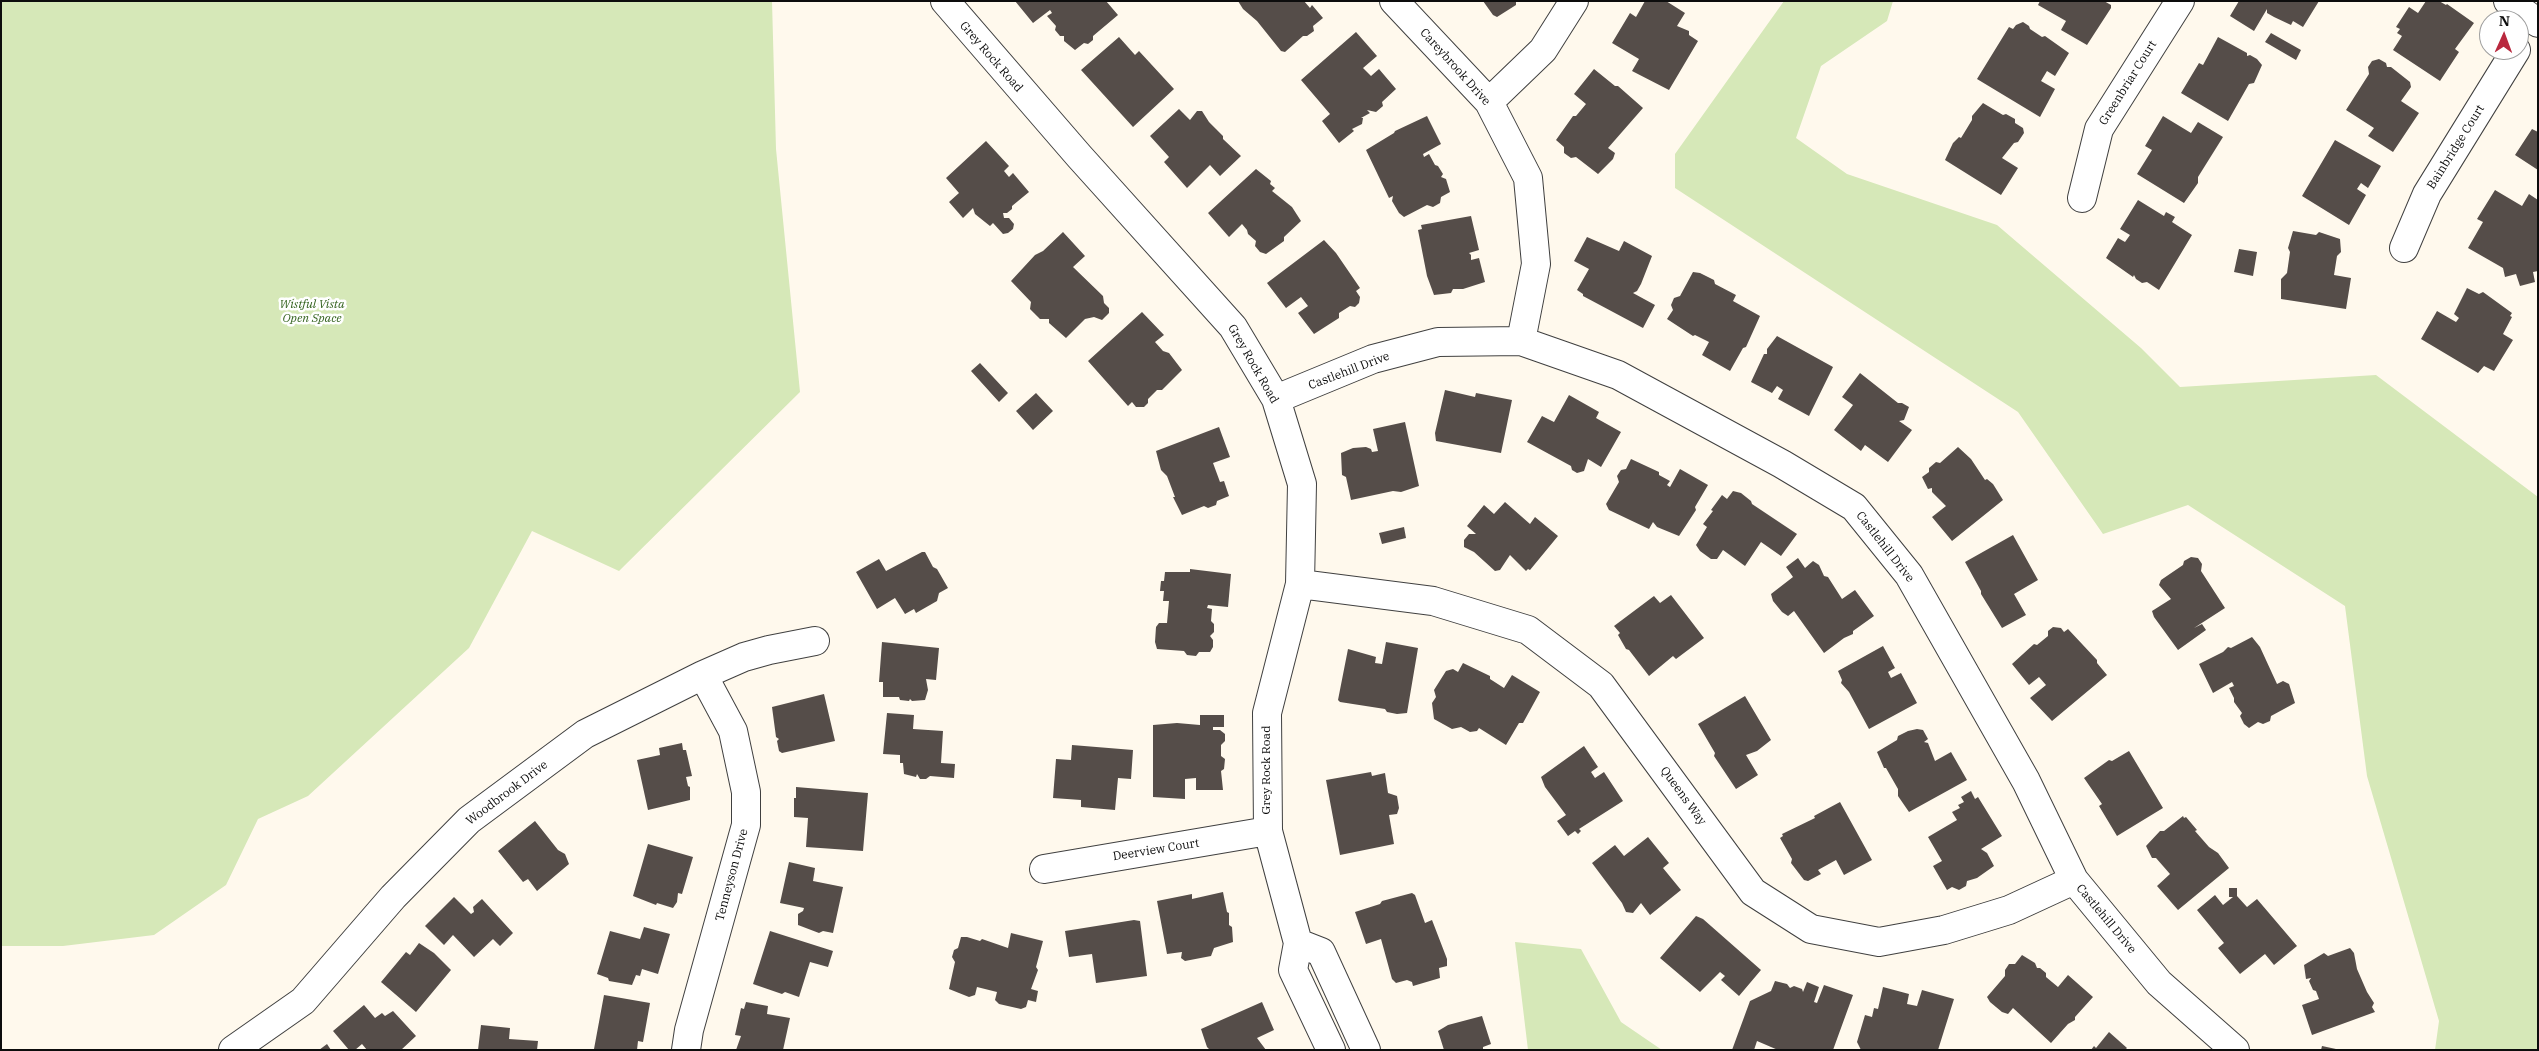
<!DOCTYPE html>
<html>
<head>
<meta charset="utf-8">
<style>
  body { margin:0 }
  #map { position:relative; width:2539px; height:1051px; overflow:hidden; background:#fff9ed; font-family:"IBM Plex Serif",serif }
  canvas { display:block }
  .frame { position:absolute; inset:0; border:2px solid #0d0d0d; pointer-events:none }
  .north { position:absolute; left:2479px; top:10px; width:50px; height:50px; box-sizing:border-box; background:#fff; border:1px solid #9e9e9e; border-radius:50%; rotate:2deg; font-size:14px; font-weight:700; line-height:20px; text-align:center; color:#0d0d0d }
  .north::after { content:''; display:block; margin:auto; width:18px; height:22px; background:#b9283e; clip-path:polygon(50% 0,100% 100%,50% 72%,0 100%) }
</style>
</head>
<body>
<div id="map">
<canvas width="2539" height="1051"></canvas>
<div class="frame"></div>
<div class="north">N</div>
</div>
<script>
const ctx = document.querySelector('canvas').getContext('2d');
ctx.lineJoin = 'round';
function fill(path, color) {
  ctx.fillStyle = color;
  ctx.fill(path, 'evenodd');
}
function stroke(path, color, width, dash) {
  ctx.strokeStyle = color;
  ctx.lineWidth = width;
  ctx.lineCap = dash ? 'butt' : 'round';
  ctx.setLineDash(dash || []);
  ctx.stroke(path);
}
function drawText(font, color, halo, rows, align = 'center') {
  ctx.font = font + ' "IBM Plex Serif",serif';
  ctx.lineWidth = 5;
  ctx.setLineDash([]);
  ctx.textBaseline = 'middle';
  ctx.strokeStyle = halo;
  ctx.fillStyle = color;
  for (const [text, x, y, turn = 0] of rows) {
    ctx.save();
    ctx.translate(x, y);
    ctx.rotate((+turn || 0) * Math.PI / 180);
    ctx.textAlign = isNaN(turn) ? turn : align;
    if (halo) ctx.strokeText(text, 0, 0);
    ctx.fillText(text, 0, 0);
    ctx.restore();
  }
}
fill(new Path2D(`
  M1,1H772L776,149L800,392L619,571L532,531L469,648L308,796L258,819L226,885L154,935L63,946H1Z
  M1784,1H1893L1887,21L1821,66L1796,138L1847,174L1997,225L2141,348L2180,387L2376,375L2538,497V1050H2435L2439,1021L2367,776L2345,606L2188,505L2103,534L2018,412L1675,188V154Z
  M1515,942L1581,949L1621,1022L1662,1050H1528Z`), '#d6e8b8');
fill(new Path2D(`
  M1015,1H1106L1118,15L1093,36V40L1088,44L1084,43L1075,50L1064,41V36H1060L1055,30L1056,26L1047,16L1052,13L1050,10L1033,23Z
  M1238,1H1304L1310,8L1312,5L1323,18L1313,26L1314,31L1307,36H1303L1285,52L1281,51L1257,21L1243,9Z
  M1483,1H1516V5L1497,17L1493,15Z
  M1645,1H1666L1685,13L1677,26L1689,31V35L1698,41L1669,90L1632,71L1639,59L1612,43L1630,13L1636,17Z
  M2040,1H2104L2111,5V8L2087,45L2061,30L2066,21L2038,5Z
  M2239,1H2319L2303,27L2293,21L2291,25L2274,17L2267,13V9L2254,31L2230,16Z
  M2426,1H2439L2446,5L2447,4L2474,23L2455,49L2459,52L2440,81L2393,50L2402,36L2397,33L2400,29L2396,27L2409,7L2418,13Z
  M2023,22L2029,26L2030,29L2042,37L2045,36L2069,53L2055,76L2047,71L2041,81L2055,89L2040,117L1977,79L2009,27L2013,29L2016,25Z
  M1356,32L1377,56L1363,68L1371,76L1379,69L1396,89L1382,102L1383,106L1376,112L1367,110L1370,113L1361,118H1363L1362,124L1352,129L1354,131L1339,143L1322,121L1330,114L1301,80Z
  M2271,33L2301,50L2296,60L2265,42Z
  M1119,37L1135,55L1139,51L1174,89L1133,127L1081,70Z
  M2218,37L2247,53V56L2250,55L2257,59L2262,65L2254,83L2249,84L2228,121L2181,93L2199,63L2203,65Z
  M2379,59L2386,63L2387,67H2391L2410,82L2411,87L2401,101L2419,113L2393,152L2368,136L2374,128L2346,110L2369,74L2368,67L2372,61Z
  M1594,69L1615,86H1618L1643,108L1608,148L1615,153L1613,159L1598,174L1576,157L1571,158L1564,153V147L1556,140L1573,116H1576L1586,104L1574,94Z
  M1983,103L2003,115L2006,114L2015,119V123L2023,128L2024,133L2018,142L2014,143L2002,158L2018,168L2001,195L1945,160L1953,143L1959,137L1961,138L1972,120V116Z
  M1179,109L1190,120L1197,111H1202L1209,122L1223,136V139L1241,156L1220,176L1210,165L1187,188L1164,162L1169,157L1150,136Z
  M1427,116L1441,144L1423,154L1424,157L1429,154L1435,165L1438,166L1443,174L1441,177L1446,179L1450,192L1441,197L1440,203L1433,207L1427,205L1404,217L1399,213L1392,201L1393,196L1389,198L1366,150L1394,133L1395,131Z
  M2163,116L2191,133L2198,122L2223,137L2198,177V183L2184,203L2137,174L2152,150L2145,146Z
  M2532,129L2538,132V170L2515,155Z
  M2335,140L2381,166L2368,188L2361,183L2357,189L2366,195L2349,225L2302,196Z
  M986,141L1009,166L1004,171L1009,177L1013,173L1029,192L1012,206V209L1007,213H1003L1004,218H1009L1014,224L1013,229L1008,233L1003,234L993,223L990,226L975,214L973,208L963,218L949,202L959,193L946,178Z
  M1256,169L1271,181L1270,184L1275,188L1272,191L1292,207L1301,221L1284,237V241L1266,254L1260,252L1255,246L1256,241L1248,234L1247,230L1242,224L1229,237L1208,213Z
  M2495,190L2522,206L2529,194L2538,200V271L2533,272L2535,282L2520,286L2516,274L2505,277L2503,268L2468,248L2483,222L2477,219Z
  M2138,200L2164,216L2166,212L2175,217L2172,222L2192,235L2159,290L2147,282L2142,283L2136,279L2134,275L2133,277L2106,258L2118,238L2125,242L2130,235L2120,229Z
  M1471,216L1479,250L1469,253L1471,255V260L1479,258L1485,282L1463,289H1453L1451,293L1434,295L1427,276L1418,230L1422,229L1421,225Z
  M2293,231L2316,235L2319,232L2340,239L2341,252L2337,256L2334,275L2351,278L2346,309L2281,299V279L2287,273L2290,252L2288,248Z
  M1063,232L1085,256L1073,267L1103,296L1104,303L1109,308V313L1102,320L1094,317L1085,319L1066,338L1049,323V319H1040L1030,309L1031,302L1011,281L1035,255L1043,251Z
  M1587,237L1619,251L1624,241L1652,256L1641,284L1637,291L1633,293L1655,305L1643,328L1583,296V294L1577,290L1589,269L1574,261Z
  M1324,240L1336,253L1360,288L1356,291L1360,297L1359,303L1355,307L1350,306L1339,313V318L1314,334L1298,313L1308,306L1301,297L1286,308L1267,283Z
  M2239,249L2257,252L2253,276L2234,272Z
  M1693,272L1700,273L1714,280L1715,284L1736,295L1733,301L1760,316L1746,347L1743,348L1730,371L1702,355L1709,342L1695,335L1693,336L1667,319L1673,310L1671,305L1674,298L1680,296Z
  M2467,288L2479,294L2483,292L2512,313L2510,316L2512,317L2503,334L2513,340L2494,371L2484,366L2478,373L2421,339L2437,311L2456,322L2459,318L2454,314Z
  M1142,312L1164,335L1155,342L1163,351L1169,353L1182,370L1162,390H1157L1148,399V403L1144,407H1136L1132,402L1128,406L1088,361Z
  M1777,336L1833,367L1809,416L1778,399L1783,390L1777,386L1772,393L1751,382L1764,354H1767V349Z
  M980,363L1008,393L999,402L971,371Z
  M1860,373L1898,403H1902L1909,407L1904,420L1899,421L1912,430L1888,462L1865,445L1861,451L1834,430L1853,405L1842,397Z
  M1445,390L1475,397L1476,393L1512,400L1501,453L1436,441L1435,433Z
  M1036,393L1053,411L1033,430L1016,411Z
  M1569,395L1599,412L1596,418L1621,432L1601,467L1588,459L1584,471L1577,473L1572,470L1571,466L1527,442L1542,416L1554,422Z
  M1405,422L1419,486L1401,492L1393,491L1351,500L1346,477L1342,475L1341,453L1353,448L1366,447L1371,449L1372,452L1378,451L1373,429Z
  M1219,427L1230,457L1213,463L1220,482L1224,481L1229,496L1217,501L1216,505L1208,508L1204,506L1182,515L1173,497H1175L1167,476L1161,470L1156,451Z
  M1958,447L1971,459L1985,480L1987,479L1993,484L2003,500L1952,541L1932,517L1946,506L1932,492V488L1928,489L1922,477L1929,472V468L1936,462L1940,463Z
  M1631,459L1659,472V475L1670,481L1667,485L1670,487L1680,469L1708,485L1695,507L1696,510L1679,536L1657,527L1653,522L1649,529L1609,510L1606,504L1619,482L1617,476L1621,470L1626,469Z
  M1733,491L1741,493L1751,501L1752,504L1797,534L1781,556L1761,542L1745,566L1723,550L1717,559H1711L1700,551L1696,545L1707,527L1703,524L1713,511L1711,510L1722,495L1727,499Z
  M1505,502L1530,524L1535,517L1558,536L1530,570L1528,569L1526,571L1510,555L1500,570L1495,571L1474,552L1464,547V540L1469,534H1476L1467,526L1484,505L1494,514Z
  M1404,527L1406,538L1382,544L1379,533Z
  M2013,535L2038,580L2014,594L2026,615L2002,628L1981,594V591L1965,562Z
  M922,552H925L933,567L937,569L948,588L939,593L937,601L916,613L914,609L905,614L895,598L877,609L856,572L879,559L886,571Z
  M2191,557L2198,558L2202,564L2201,571L2225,608L2194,628L2202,624L2206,630L2178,650L2154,617L2152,611L2171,599L2159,585L2161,580L2183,565L2184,561Z
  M1798,558L1805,568L1813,561L1819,565L1824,576L1828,577L1842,599L1855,590L1874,616L1853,631V634L1844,638L1824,653L1794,611L1788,616L1782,612L1773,601L1771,594L1793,577L1786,567Z
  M1190,569L1231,574L1228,607L1208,605L1207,608L1212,609L1211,621L1214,624V632L1210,636L1213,640V647L1210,652H1199L1196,656L1187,655L1184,651L1157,649L1155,642L1156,627L1159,623H1167L1169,601H1163L1164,591H1160L1161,581H1164L1165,572H1190Z
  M1671,595L1704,638L1676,659L1673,656L1649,676L1629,650L1626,649L1618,635L1620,633L1614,626L1654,596L1660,603Z
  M2053,627L2061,628L2064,632L2068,629L2097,660V663L2107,675L2052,721L2030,698L2046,685L2039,677L2029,685L2012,664L2034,644L2037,645L2048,636V631Z
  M2252,637L2260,647L2277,684L2283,681L2289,684L2295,703L2271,716L2270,721L2263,724L2258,722L2249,728L2244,724L2240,716L2242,713L2234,702V698L2229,688L2234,686L2232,682L2213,693L2199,664L2223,652L2228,647L2231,648Z
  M882,642L939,648L936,680L926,679L928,690L925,700L912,701L910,699L909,701L900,700L899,697H883V682H879Z
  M1386,642L1418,648L1407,713L1397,714L1387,712L1385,709L1340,702L1338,700L1348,649L1376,657L1375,663L1382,664Z
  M1883,646L1895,668L1888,672L1891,678L1901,673L1917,703L1869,729L1849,692L1841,683L1842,680L1838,671Z
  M1463,663L1490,676V679L1504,688L1512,675L1540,692L1523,723H1519L1506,745L1479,728L1477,731L1470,732L1461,727L1452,729L1434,719L1432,703L1436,697L1434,690L1446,671L1453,669L1458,672Z
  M824,694L835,741L782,753L779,751L777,741L779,739L776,737L772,707Z
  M1745,696L1771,740L1757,751L1746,755L1758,775L1736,789L1714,756L1715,753L1698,724Z
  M887,713L914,715L913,729L943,731L941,763L955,764L954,778L930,776L926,779H920L917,774L916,777L904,774L903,763H900V755L883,754Z
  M1200,715H1224V727H1213V730H1220L1225,734V741L1221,745V756L1225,759L1224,769L1221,771L1223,790H1196V778L1185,779V799L1153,797V725L1177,723L1200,725Z
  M1917,729L1923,730L1928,739L1924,742L1928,743L1935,761L1951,752L1967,780L1909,812L1898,796V789L1886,768H1884L1877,752L1897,740L1898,736L1908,731Z
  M682,743L683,750H686L692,776L686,777L688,786L690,787V800L648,810L637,760L660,755L659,748Z
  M1072,745L1133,750L1131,779L1118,778L1115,810L1081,807V800L1053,798L1056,759L1071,760Z
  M1584,746L1598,767L1591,772L1595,778L1604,772L1623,801L1579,829L1581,831L1578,834L1575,831L1568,836L1557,821L1566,815L1545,787L1541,777Z
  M2129,751L2163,808L2117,836L2099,806L2102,804L2084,778L2109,760L2112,761Z
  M1371,772L1372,776L1385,773L1388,793L1397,796L1399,808L1397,814L1389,815L1394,844L1340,855L1326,780Z
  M796,787L868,793L863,851L806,847L808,818L794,817V798H796Z
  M1971,791L1975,799L1978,797L2002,836L1981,849L1987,853L1994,866L1977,878L1967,881L1966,886L1959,890L1952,887L1947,890L1933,866L1942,861L1928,837L1957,820L1952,812L1960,808L1958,805L1964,802L1961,797Z
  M1840,802L1872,860L1844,875L1836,860L1818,870L1821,874L1808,881L1804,880L1791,863L1792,859L1780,838L1783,836L1782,834L1815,818L1814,816Z
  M2183,816L2184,818L2186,817L2197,830L2195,831L2209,847L2218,853L2229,868L2178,910L2157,886L2170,874L2156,858H2152L2146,846L2160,831H2164Z
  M535,821L558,850L565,854L569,864L537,891L528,879L523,882L498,851Z
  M1648,837L1669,863L1663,868L1681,890L1650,915L1641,903L1633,913L1626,912L1622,903L1592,863L1615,845L1624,856Z
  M648,844L693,857L682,894L678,893L677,902L673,908L657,903L656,905L633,896Z
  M789,862L815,868L813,881L843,887L833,933L823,931L819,933L798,925V914L803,911L804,908L780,903Z
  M2229,888H2237V896L2247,907L2257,899L2297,946L2274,965L2265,954L2240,974L2218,948L2224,943L2197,910L2215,895L2223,905L2233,897H2229Z
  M1223,892L1227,912L1229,913V925L1232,927L1233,942L1214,948L1211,956L1185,961L1181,958L1182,952L1167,954L1157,901L1192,894V899Z
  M1412,893L1415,895L1425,923L1432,920L1447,959V966L1439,968L1440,978L1413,986L1412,982L1407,980L1396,983L1392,979L1381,939L1366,944L1355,912L1380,904L1382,901Z
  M454,897L471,914L474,912L473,907L482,899L513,933L500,946L493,939L474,957L453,935L444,945L425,926Z
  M1696,916L1703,919L1761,970L1739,996L1721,980L1725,976L1720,972L1700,992L1660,958Z
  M1134,920L1140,921L1147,976L1096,983L1092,954L1069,957L1065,931Z
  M644,927L670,934L658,974L642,969L640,976L636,975L632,985L609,981L608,978L597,974L610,931L640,939Z
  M770,931L833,951L828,967L810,962L799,997L785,992L782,994L753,984Z
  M1011,933L1043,941L1036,967L1038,970L1031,989L1038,991L1036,1002L1028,1000L1026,1007L1021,1009L999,1004L995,1000L997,992L977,987L975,995L969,997L949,989L955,962L952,957L954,950L958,948L961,937H967L980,941L982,939L1008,948Z
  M419,943L434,953L451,970L416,1012L381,982L406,952L410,955Z
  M2350,948L2354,953L2357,969L2367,992L2374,1003L2372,1007L2375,1012L2312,1035L2302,1005L2319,999L2316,991L2313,990L2309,981L2311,978L2306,979L2304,965L2324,953L2328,956Z
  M2022,955L2035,963L2037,968H2040L2046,973V977L2058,987L2068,975L2093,997L2075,1017V1020L2068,1024L2051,1043L2013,1008L2008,1014L2002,1012L1990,1002L1987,997L2005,976V970L2009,964H2015Z
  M1775,981L1787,984L1790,988L1794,986L1802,989L1803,992L1807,982L1819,987L1814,1002L1817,1003L1824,985L1853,995L1833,1050H1778L1757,1041L1754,1050H1732L1750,1001L1771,991Z
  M1883,987L1909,994L1907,1004L1917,1006L1922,990L1954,999L1938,1050H1861L1857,1042L1865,1015L1872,1017L1874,1008L1878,1009Z
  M604,995L650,1003L643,1042L638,1041L637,1050L594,1049Z
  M746,1002L768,1006L767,1014L790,1018L783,1050H736L741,1036L735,1035L741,1008L744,1009Z
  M1262,1002L1274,1030L1257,1038L1266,1050H1210L1207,1047L1201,1029Z
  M364,1005L375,1018L382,1013L385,1016L393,1011L416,1036L401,1050H367L362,1044L355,1050H349L333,1031Z
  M1482,1016L1491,1044L1483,1047V1050H1444L1438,1031L1448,1025Z
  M481,1025L510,1028L509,1039L538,1041L537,1050H478Z
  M2109,1032L2127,1048L2125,1050H2091L2094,1046L2096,1048Z
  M327,1044L331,1050H319Z
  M2322,1046L2336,1049V1050H2321Z`), '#554d49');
const minor = new Path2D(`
  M945,1L1079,156L1233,327L1276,399L1302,484L1300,584L1267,713L1268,831L1298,943L1293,970L1331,1050
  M1394,1L1489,102L1528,178L1536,264L1521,341
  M2508,1L2538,23
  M1489,102L1543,50L1574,1
  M2082,198L2099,129L2180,1
  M2404,248L2427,194L2516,50
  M1276,399L1373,359L1438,342L1521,341L1618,375L1782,464L1854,507L1909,575L2026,781L2074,880L2159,983L2235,1050
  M1300,584L1433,601L1528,630L1601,685L1753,892L1811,929L1879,942L1944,930L2009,910L2074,880
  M1044,869L1268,831
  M1298,943L1321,952L1366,1050
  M233,1050L303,1001L393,897L469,820L585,734L703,675L744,657L769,650L815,641
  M686,1050L689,1030L746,825V792L733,731L703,675`);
stroke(minor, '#404040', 30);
stroke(minor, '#fff', 28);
drawText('12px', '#0d0d0d', '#fff', [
  ["Grey Rock Road",991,57,49],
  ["Careybrook Drive",1455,67,48],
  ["Greenbriar Court",2128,83,-58],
  ["Bainbridge Court",2456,147,-58],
  ["Grey Rock Road",1253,364,60],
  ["Castlehill Drive",1349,371,-21],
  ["Castlehill Drive",1885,547,52],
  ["Grey Rock Road",1267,770,-90],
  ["Woodbrook Drive",507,793,-37],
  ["Queens Way",1683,796,54],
  ["Deerview Court",1156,850,-9],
  ["Tenneyson Drive",732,875,-75],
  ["Castlehill Drive",2106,919,50]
]);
drawText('italic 12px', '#34631f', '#fff', [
  ["Wistful Vista",312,305],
  ["Open Space",312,319]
]);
</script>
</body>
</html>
